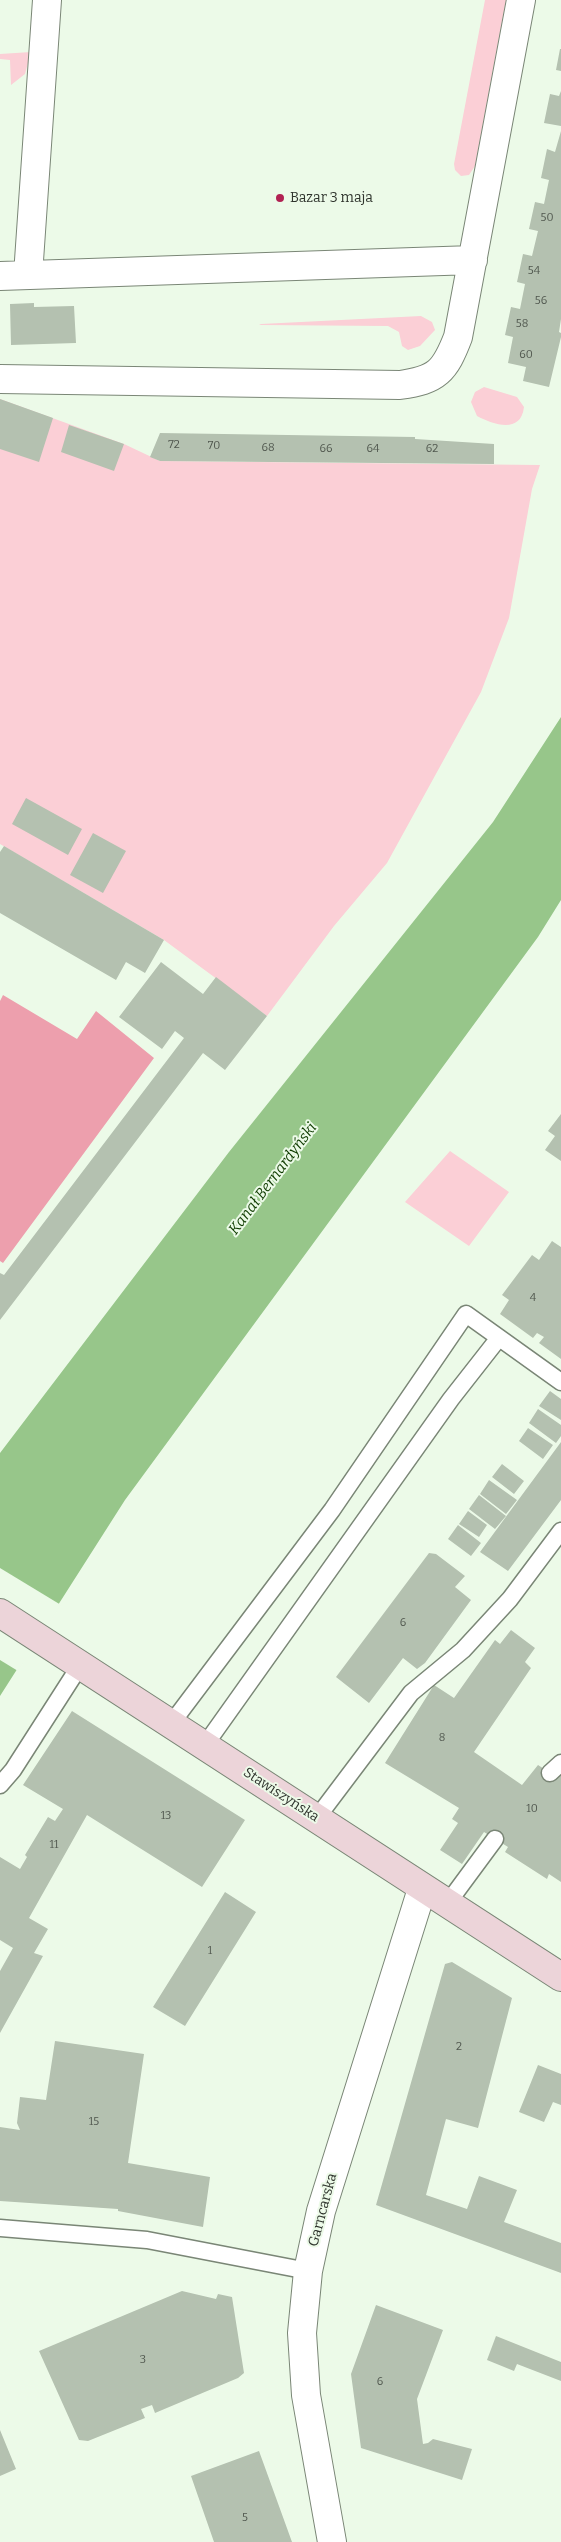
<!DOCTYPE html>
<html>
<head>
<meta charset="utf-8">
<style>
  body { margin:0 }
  canvas { display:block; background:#ecfae8 }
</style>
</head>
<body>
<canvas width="561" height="2542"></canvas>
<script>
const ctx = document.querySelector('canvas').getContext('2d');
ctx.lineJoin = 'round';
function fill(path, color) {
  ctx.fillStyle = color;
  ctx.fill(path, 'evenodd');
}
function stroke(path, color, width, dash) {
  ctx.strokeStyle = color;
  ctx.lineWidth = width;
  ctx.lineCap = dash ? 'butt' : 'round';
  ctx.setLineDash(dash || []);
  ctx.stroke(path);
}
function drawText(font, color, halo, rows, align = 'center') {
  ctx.font = font + ' Bitter,serif';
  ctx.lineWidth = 4;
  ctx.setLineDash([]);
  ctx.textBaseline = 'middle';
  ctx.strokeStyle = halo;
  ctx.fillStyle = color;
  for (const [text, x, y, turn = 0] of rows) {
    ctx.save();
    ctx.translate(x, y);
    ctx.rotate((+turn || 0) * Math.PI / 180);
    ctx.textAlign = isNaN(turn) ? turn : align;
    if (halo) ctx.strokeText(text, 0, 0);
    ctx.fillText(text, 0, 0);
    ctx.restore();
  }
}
fill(new Path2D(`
  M485,0H506L475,166L469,175L461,176L455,170L454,164Z
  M31,52L25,74L11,85L10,60L0,59V54Z
  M421,316L432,322L435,330L420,346L408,350L402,346L399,332L388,326L259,325L261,324Z
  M484,387L517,397L524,407C521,434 494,425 477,416L471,402L475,392Z
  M0,399L124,444L160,461L540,465L532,489L509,618L481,692L387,863L334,926L267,1016L164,940L0,844Z
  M450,1151L509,1192L469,1246L405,1202Z`), '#fbcfd6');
fill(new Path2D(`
  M3,995L77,1039L96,1011L154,1058L3,1263L0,1261V1001Z`), '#ed9fad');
fill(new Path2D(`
  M561,717V900L538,937L125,1500L0,1696V1453L229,1152L493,822Z`), '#97c68a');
fill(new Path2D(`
  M0,1568L61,1605L18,1671L0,1660Z`), '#ecfae8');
fill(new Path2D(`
  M560,49H561V71L556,70Z
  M561,91V126L544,123L550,94L559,96Z
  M561,131V319L559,332L561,333V337L549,387L523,381L526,367L508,363L513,337L505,335L511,307L520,309L525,284L517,282L523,254L532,256L538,231L529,229L535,202L544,204L549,180L541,178L547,149L555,152Z
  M34,303V307L74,306L76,343L11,345L10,304Z
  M0,399L53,418L39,462L0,449Z
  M69,425L124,444L114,471L61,452Z
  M160,433L415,437V439L494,444V464L160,461L150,457Z
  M26,798L82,829L68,855L12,824Z
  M93,833L126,851L103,893L70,875Z
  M4,846L164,940L145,973L126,962L116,980L0,913V852Z
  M161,962L203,994L216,977L267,1016L225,1070L203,1053L0,1320V1273L4,1275L184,1038L175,1031L162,1049L119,1017Z
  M561,1114V1161L545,1150L555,1136L548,1131Z
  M552,1241L561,1247V1359L539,1343L544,1337L537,1333L533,1338L500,1314L509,1300L502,1295L532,1255L539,1260Z
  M550,1391L561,1399V1420L539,1406Z
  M538,1409L561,1425V1436L556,1443L529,1423Z
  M528,1428L553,1445L543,1459L519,1441Z
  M561,1442V1500L508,1571L480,1552Z
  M502,1464L524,1481L514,1494L492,1477Z
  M489,1480L517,1500L506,1514L480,1494Z
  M479,1495L506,1516L495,1529L469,1509Z
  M468,1511L487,1525L479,1537L459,1524Z
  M458,1525L481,1543L471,1556L448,1539Z
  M429,1553L436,1554L465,1576L455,1587L471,1600L425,1663L417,1669L403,1658L369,1703L336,1677Z
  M511,1630L535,1648L525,1662L531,1668L474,1752L522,1785L538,1765L558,1778L561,1773V1882L549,1874L547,1879L505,1852L508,1847L484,1832L462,1864L440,1850L458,1823L452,1819L459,1808L385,1763L434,1685L454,1698L495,1640L500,1644Z
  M72,1711L245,1820L202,1887L87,1815L29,1918L48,1929L34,1953L43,1956L0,2033V1971L13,1948L0,1940V1857L20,1869L27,1857L25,1855L48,1817L55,1821L63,1809L23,1785Z
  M225,1892L256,1912L185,2026L153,2007Z
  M452,1962L512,1998L478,2128L446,2119L426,2195L467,2209L479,2176L517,2190L504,2222L561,2243V2273L376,2205L445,1964Z
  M55,2041L144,2054L128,2163L210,2177L203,2227L118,2211V2209L0,2201V2127L20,2130L17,2123L20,2097L46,2100Z
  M538,2065L561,2074V2105L553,2102L544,2122L519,2112Z
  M182,2291L216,2299L218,2294L232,2297L244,2373L238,2378L155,2413L152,2405L141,2409L145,2418L88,2441L79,2440L39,2351Z
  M376,2305L443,2330L417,2399L423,2444L428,2443L433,2439L472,2449L462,2480L361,2448L351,2374Z
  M496,2336L561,2362V2381L517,2364L514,2371L487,2360Z
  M0,2430L16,2469L0,2476Z
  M259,2451L292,2542H214L191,2476Z`), '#b4c1b0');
const lane = new Path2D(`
  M171,1724L332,1510L466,1314L561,1382
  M205,1745L451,1399L498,1339
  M550,1773L561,1763
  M0,1785L13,1770L81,1664
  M316,1819L411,1693L463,1650L510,1599L561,1531
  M447,1904L495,1839
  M0,2228L147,2240L308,2271`);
const street = new Path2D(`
  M28,275L47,0
  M0,276L473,260
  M0,379L400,385C437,380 445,371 458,337L521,0
  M332,2542L306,2395L302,2333L308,2271L321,2211L422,1889`);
const secondary = new Path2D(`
  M0,1613L561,1977`);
stroke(lane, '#7a8676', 19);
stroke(street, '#7a8676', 30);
stroke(secondary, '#7a8676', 30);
stroke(lane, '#fff', 16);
stroke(street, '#fff', 28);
stroke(secondary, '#ecd4d9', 28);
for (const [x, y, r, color] of [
  [280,198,5,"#b12152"]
]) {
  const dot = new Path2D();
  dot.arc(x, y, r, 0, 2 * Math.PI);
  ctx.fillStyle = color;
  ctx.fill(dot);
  stroke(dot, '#ecfae8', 2);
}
drawText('11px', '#50574e', null, [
  ["50",547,218],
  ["54",534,271],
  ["56",541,301],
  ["58",522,324],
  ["60",526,355],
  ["72",174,445],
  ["70",214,446],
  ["68",268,448],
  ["66",326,449],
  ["64",373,449],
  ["62",432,449],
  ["4",533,1298],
  ["6",403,1623],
  ["8",442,1738],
  ["10",532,1809],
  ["13",166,1816],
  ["11",54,1845],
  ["1",210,1951],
  ["2",459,2047],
  ["15",94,2122],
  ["3",143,2360],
  ["6",380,2382],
  ["5",245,2518]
]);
drawText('14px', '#2f342d', '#ecfae8', [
  ["Bazar 3 maja",290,198]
], 'left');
drawText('14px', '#2f342d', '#ecfae8', [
  ["Stawiszyńska",281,1795,33],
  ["Garncarska",323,2210,-75]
]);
drawText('italic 15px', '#0f3c00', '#ecfae8', [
  ["Kanał Bernardyński",273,1179,-53]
]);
</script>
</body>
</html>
